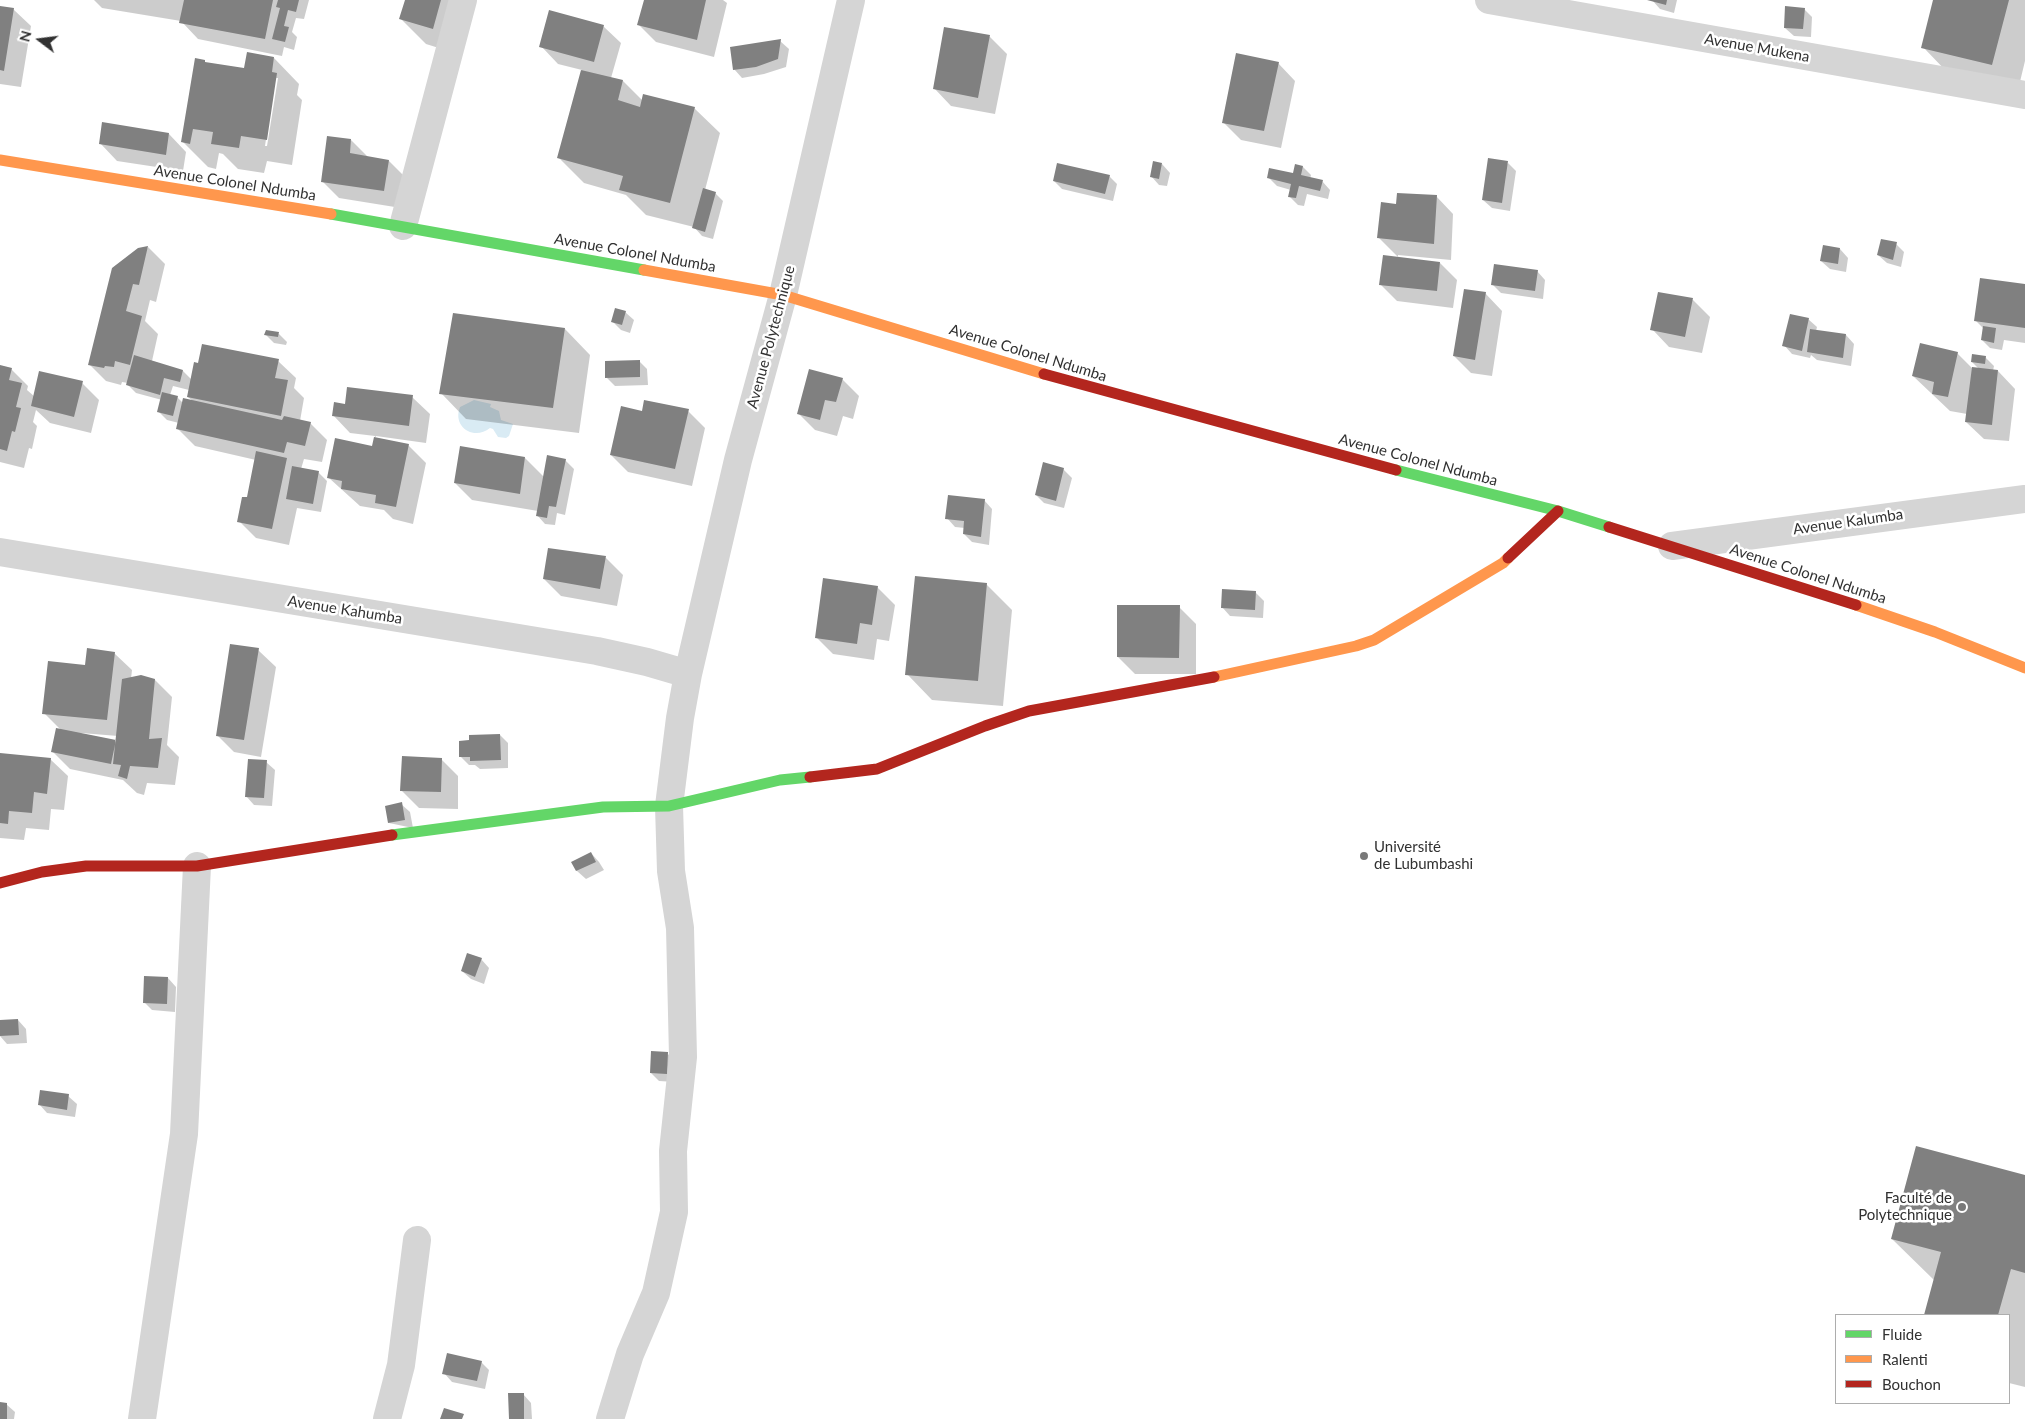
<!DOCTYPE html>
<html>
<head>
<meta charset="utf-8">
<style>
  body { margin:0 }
  #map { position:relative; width:2025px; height:1419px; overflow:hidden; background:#fff; font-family:Lato,sans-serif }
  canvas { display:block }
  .legend { position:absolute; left:1835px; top:1314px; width:175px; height:90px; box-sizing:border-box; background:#fff; border:1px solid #adadad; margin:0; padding:6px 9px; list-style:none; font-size:15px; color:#313131 }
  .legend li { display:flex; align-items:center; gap:10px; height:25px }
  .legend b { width:25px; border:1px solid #adadad }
  .north { position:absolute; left:15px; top:15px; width:50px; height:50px; -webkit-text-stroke:4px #fff; paint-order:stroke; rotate:285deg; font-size:14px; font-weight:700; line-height:20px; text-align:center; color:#313131 }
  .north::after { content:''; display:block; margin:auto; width:18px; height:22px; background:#313131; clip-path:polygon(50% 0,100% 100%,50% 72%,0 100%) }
</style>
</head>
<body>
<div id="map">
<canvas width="2025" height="1419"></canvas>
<ul class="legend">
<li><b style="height:6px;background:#63d668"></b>Fluide</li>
<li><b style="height:6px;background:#ff974d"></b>Ralenti</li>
<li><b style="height:6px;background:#b3261e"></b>Bouchon</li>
</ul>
<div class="north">N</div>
</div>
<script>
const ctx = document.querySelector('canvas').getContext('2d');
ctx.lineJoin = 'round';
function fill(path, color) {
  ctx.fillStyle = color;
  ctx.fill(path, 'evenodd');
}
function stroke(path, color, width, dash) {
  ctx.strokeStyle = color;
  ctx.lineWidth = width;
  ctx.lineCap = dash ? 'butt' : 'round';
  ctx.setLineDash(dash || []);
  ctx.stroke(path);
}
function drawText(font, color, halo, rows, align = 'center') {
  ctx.font = font + ' Lato,sans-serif';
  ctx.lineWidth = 5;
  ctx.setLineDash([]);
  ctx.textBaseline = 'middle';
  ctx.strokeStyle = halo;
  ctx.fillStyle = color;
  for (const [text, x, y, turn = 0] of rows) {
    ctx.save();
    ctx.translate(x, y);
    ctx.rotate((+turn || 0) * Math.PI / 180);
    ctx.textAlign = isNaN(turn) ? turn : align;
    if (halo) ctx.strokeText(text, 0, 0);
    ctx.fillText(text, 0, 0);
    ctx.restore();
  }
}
fill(new Path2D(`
  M474,400L491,404L490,407L499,411L501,420L513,424L509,436L506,438L498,437L493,429L490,428C474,441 452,427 460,407Z`), '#d9ebf4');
fill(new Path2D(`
  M94,0H309L304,19L296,18L292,32L297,37L294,50L284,47L282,56L198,39L181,21L102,8Z
  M406,0H473L458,54L426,44L400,18Z
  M645,0H723L727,3L714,57L656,42L639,25Z
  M1652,0H1677L1674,13L1660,9Z
  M1935,0H2025V61L2018,90L1948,73L1923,47Z
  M0,7L13,9L31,26L21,87L0,84Z
  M1804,9L1812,17L1811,37L1794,36L1785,28Z
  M603,26L621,43L611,78L623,81L643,101L694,108L720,133L705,190L715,193L723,201L713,239L702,236L694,227L646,215L626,195L584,183L559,158L582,70L558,64L541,46Z
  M945,28L990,37L1007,54L995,114L951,106L934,88Z
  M780,41L789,49L786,67L764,74L742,78L734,69Z
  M274,58L299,84L297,95L302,100L292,165L267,161L264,173L238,169L223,154L219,153L216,169L208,167L182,141L204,61L207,64L245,70ZM275,78H278L267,146H265Z
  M1278,63L1295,81L1281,148L1241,140L1223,122Z
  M169,134L186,152L183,171L117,161L100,143Z
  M351,140L368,157L389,161L406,178L401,208L339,198L322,181Z
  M1508,163L1516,171L1510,211L1492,208L1483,200Z
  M1162,164L1170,173L1167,186L1159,185L1151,176Z
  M1296,166L1303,167L1311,175L1310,179L1322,181L1330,190L1328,199L1307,194L1304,206L1298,205L1289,196L1291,190L1277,186L1269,178L1294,174Z
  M1109,176L1117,184L1113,201L1062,189L1054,181Z
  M1436,196L1453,214L1451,260L1398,255V257L1379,238L1398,205Z
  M1896,244L1904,252L1901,267L1887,263L1878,255Z
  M148,247L165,264L156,302L150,300L145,321L158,334L152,361L183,371L192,380L278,361L296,378L294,388L304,398L300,421L310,423L327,440L322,462L304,459L301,469L318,472L327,481L321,512L297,508L289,545L256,538L239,521L248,499L256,460L195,446L178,429L179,423L167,420L159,412L162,400L136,393L128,385V383L122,382L121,385L106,381L89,364ZM173,386L189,390L188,397L194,402L183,403L177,397L170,395Z
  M1840,249L1848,258L1846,272L1830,269L1821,261Z
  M1440,263L1457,280L1453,308L1397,301L1380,284Z
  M1537,271L1545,280L1543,299L1501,293L1493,285Z
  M2025,285V343L2004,340L2002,350L1990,348L1982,340L1984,329L1976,321Z
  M1485,293L1502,311L1492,376L1471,373L1454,356Z
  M1659,293L1693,300L1710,317L1702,353L1669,347L1652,329Z
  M625,312L634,320L630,333L621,330L613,322Z
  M1808,319L1817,327L1816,331L1846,335L1854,344L1851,366L1817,360L1811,355L1810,358L1792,354L1784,345Z
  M565,329L590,355L579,433L466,419L441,393Z
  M279,334L287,342L286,345L274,343L266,335Z
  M1957,353L1972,368L1979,369L1972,362L1985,357L1994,366L1993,371H1998L2015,389L2009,441L1984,439L1966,422L1967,414L1950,411L1913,376Z
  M639,361L647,369L648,385L615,386L607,378Z
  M0,366L11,369L28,386L27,390L35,397L82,383L99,400L91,433L50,423L36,410L33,422L37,426L32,449L29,448L24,468L0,462Z
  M842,379L859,396L853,419L843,416L837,436L815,430L798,413Z
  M412,397L430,414L426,443L376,436L375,438L408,445L426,463L413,524L393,519L384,510L360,506L329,478L373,448L375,436L350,433L333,415L346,405Z
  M688,411L705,428L692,486L628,472L611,455L643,412Z
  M525,458L544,477L565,460L574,469L565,515L557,513L555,525L545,524L537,515L538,511L472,500L455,483Z
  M1063,469L1072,478L1064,508L1044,503L1036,495Z
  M984,500L992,509L989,545L972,542L964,534L965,528L955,527L947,518Z
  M549,549L606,558L623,575L617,606L561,596L544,579Z
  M986,584L1012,610L1003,706L932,700L907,674Z
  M877,587L895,605L889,641L877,639L874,660L833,654L816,637Z
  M1256,593L1264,601L1263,618L1230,616L1222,607Z
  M1179,607L1196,624V674H1135L1118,657Z
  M258,650L276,667L261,757L234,752L217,735Z
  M114,653L132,670L131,679L155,680L172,697L167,745L179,757L175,785L147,783L144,795L137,793L123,780L70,769L53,752L61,730L44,713L86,666ZM81,733L118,736L117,742L81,734Z
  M500,735L508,743V768L480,769L475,765H469L460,756Z
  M0,754L50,759L68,776L64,810L51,809L49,830L26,828L24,840L0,838Z
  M441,759L458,776V809L419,808L402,791Z
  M266,762L275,770L272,806L254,805L246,796Z
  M401,804L410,812L413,828L389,823Z
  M591,853L599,862L604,870L586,879L577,871L573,862Z
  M481,959L489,968L484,984L471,979L462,971Z
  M168,978L176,987L175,1012L152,1010L144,1002Z
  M18,1020L26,1029L27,1043L7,1044L0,1036V1021Z
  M668,1054L676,1062L675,1082L659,1081L651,1073Z
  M68,1096L77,1104L75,1117L47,1113L39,1104Z
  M2025,1176V1387L2009,1383V1315H1926L1935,1281L1892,1239Z
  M481,1362L489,1370L485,1389L452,1382L444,1373Z
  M523,1394L531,1403L532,1419H510Z
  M0,1404H6L15,1412L14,1419H0Z`), '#0003');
fill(new Path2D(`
  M184,0H273L265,39L179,23Z
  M278,0H299L296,12L288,10L284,26L289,27L285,42L272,39L280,8L276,7Z
  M405,0H441L433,29L399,19Z
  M644,0H706L697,40L637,25Z
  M1647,0H1667L1666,5Z
  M1933,0H2009L1992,65L1921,48Z
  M0,6L14,8L4,71L0,70Z
  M1785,6L1805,8L1803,29L1784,28Z
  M549,10L604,25L594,62L539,47Z
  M944,27L990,35L978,98L933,89Z
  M781,39L778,59L756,67L733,70L730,47Z
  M247,52L274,57L272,72L277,73L267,140L241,136L239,148L211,144L213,132L193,129L190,144L181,142L195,58L205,60V62L244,68Z
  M1236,53L1279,62L1264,131L1222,123Z
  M581,70L623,80L618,100L640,107L643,94L695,107L670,203L619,190L623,176L557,158Z
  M102,122L169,133L166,155L99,144Z
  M327,136L351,139L350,153L389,160L384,191L321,182Z
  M1488,158L1508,161L1502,203L1482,200Z
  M1153,161L1162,163L1159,179L1150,177Z
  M1057,163L1110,175L1105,194L1053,181Z
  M1295,164L1303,166L1301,175L1323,180L1320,191L1299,186L1296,198L1288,197L1291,184L1267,178L1269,168L1293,173Z
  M703,188L716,192L705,232L692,228Z
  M1397,193L1437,195L1434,244L1377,238L1381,202L1396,204Z
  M1881,239L1897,242L1893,260L1877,255Z
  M1823,245L1840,248L1838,264L1820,261Z
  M148,246L139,285L133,284L126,311L142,316L130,365L115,361L114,367L105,366L104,368L88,365L112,268L138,248Z
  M1383,255L1440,262L1437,291L1379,285Z
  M1494,264L1538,270L1535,291L1491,285Z
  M1980,278L2025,284V328L1974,321Z
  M1464,289L1486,292L1475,360L1453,356Z
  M1658,292L1693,298L1685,337L1650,330Z
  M615,308L626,311L622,325L611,322Z
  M453,313L565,328L553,408L439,394Z
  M1790,314L1809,318L1802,351L1782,346Z
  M1983,326L1996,328L1994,343L1981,340Z
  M1810,329L1846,334L1843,358L1807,352Z
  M266,330L279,332L278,337L264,335Z
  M1920,343L1958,352L1948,397L1932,394L1934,382L1912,376Z
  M202,344L279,359L275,378L288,380L281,416L187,397L194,362L198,363Z
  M1972,354L1986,356L1985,364L1971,362Z
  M134,355L183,370L180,382L164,378L160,395L126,385Z
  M640,360V377L605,378V361Z
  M0,365L12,368L9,380L22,383L16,407L21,408L15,432L12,431L7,451L0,449Z
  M1972,367L1998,370L1992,425L1965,422Z
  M809,369L843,378L836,402L825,400L820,420L797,414Z
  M39,371L83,381L74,417L31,406Z
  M347,387L413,395L409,426L332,416L334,402L345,404Z
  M162,392L178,396L173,416L157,412Z
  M183,398L282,420L284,416L311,422L305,446L287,442L284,453L176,429Z
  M644,400L689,409L675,469L610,455L621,406L642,411Z
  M374,437L409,444L396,507L375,503L376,495L341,489L342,481L327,478L335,438L372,446Z
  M460,446L525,457L520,494L454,483Z
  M256,451L287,458L272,529L237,522L242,497H247Z
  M547,455L566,459L556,507L549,506L547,518L536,516Z
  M1043,462L1064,468L1056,501L1035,495Z
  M292,466L319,471L313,504L286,499Z
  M948,495L985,499L981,537L963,534L964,521L945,519Z
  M548,548L606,556L600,589L543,579Z
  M915,576L987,583L978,681L905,675Z
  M823,578L878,586L872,625L860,623L857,644L815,638Z
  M1222,589L1256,591L1255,610L1221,608Z
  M1117,605H1180L1179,658L1117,657Z
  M230,644L259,648L244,740L216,736Z
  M87,648L115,652L107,720L42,714L48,661L85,665Z
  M141,675L155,679L149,739L162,738L158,768L130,766L127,779L118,776L121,765L113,764L122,679Z
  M56,728L116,740L111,764L51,752Z
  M500,734L501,760L470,761V757H459V741L469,740V735Z
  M0,753L51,758L47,794L34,792L32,813L9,811L8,824L0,823Z
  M402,756L442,758L441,792L400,791Z
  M248,759L267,760L264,798L245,797Z
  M402,802L405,820L388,823L385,806Z
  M591,852L596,862L576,871L571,862Z
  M467,953L482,958L475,977L461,971Z
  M144,976L168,977L167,1004L143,1003Z
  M18,1019L19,1035L0,1036V1020Z
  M651,1051L668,1052L667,1074L650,1073Z
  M40,1090L69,1094L67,1110L38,1105Z
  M1916,1146L2025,1175V1273L2011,1269L1998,1315H1924L1941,1252L1891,1239Z
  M447,1353L482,1361L477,1381L442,1374Z
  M508,1393H524V1419H509Z
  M0,1402L7,1403V1419H0Z
  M444,1408L464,1414L462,1419H440Z`), '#808080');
stroke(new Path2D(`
  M1489,0L2025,95
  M403,226L463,0
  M1672,546L2025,499
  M0,552L597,651L647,662L688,674
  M142,1419L184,1134L197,866
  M387,1419L401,1365L417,1240
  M610,1419L630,1354L656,1293L674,1212L673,1151L683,1057L680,928L671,871L669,806L680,718L688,674L738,460L783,295L851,0`), '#d5d5d5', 28);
stroke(new Path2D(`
  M331,214L644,270
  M1396,470L1558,511L1609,527
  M392,835L603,807L669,806L780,780L810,777`), '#63d668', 11);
stroke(new Path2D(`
  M0,160L331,214
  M644,270L783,295L1044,374
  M1856,605L1935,632L2025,668
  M1214,677L1356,646L1374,640L1503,563L1508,558`), '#ff974d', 11);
stroke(new Path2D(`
  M1044,374L1396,470
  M1609,527L1856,605
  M1508,558L1558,511
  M810,777L877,769L985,726L1029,711L1214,677
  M0,883L42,872L86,866H197L392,835`), '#b3261e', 11);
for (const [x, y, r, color] of [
  [1364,856,5,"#797979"],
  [1962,1207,5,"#797979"]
]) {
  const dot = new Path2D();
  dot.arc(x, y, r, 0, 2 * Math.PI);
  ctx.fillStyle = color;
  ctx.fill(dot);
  stroke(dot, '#fff', 2);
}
drawText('15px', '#313131', '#fff', [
  ["Avenue Mukena",1757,48,10],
  ["Avenue Colonel Ndumba",235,183,9],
  ["Avenue Colonel Ndumba",635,253,10],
  ["Avenue Polytechnique",771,337,-75],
  ["Avenue Colonel Ndumba",1028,353,17],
  ["Avenue Colonel Ndumba",1418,460,15],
  ["Avenue Kalumba",1848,522,-8],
  ["Avenue Colonel Ndumba",1808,574,18],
  ["Avenue Kahumba",345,610,9]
]);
drawText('15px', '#313131', '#fff', [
  ["Université",1374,847],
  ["de Lubumbashi",1374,864],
  ["Faculté de",1952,1198,"right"],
  ["Polytechnique",1952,1215,"right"]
], 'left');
</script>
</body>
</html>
